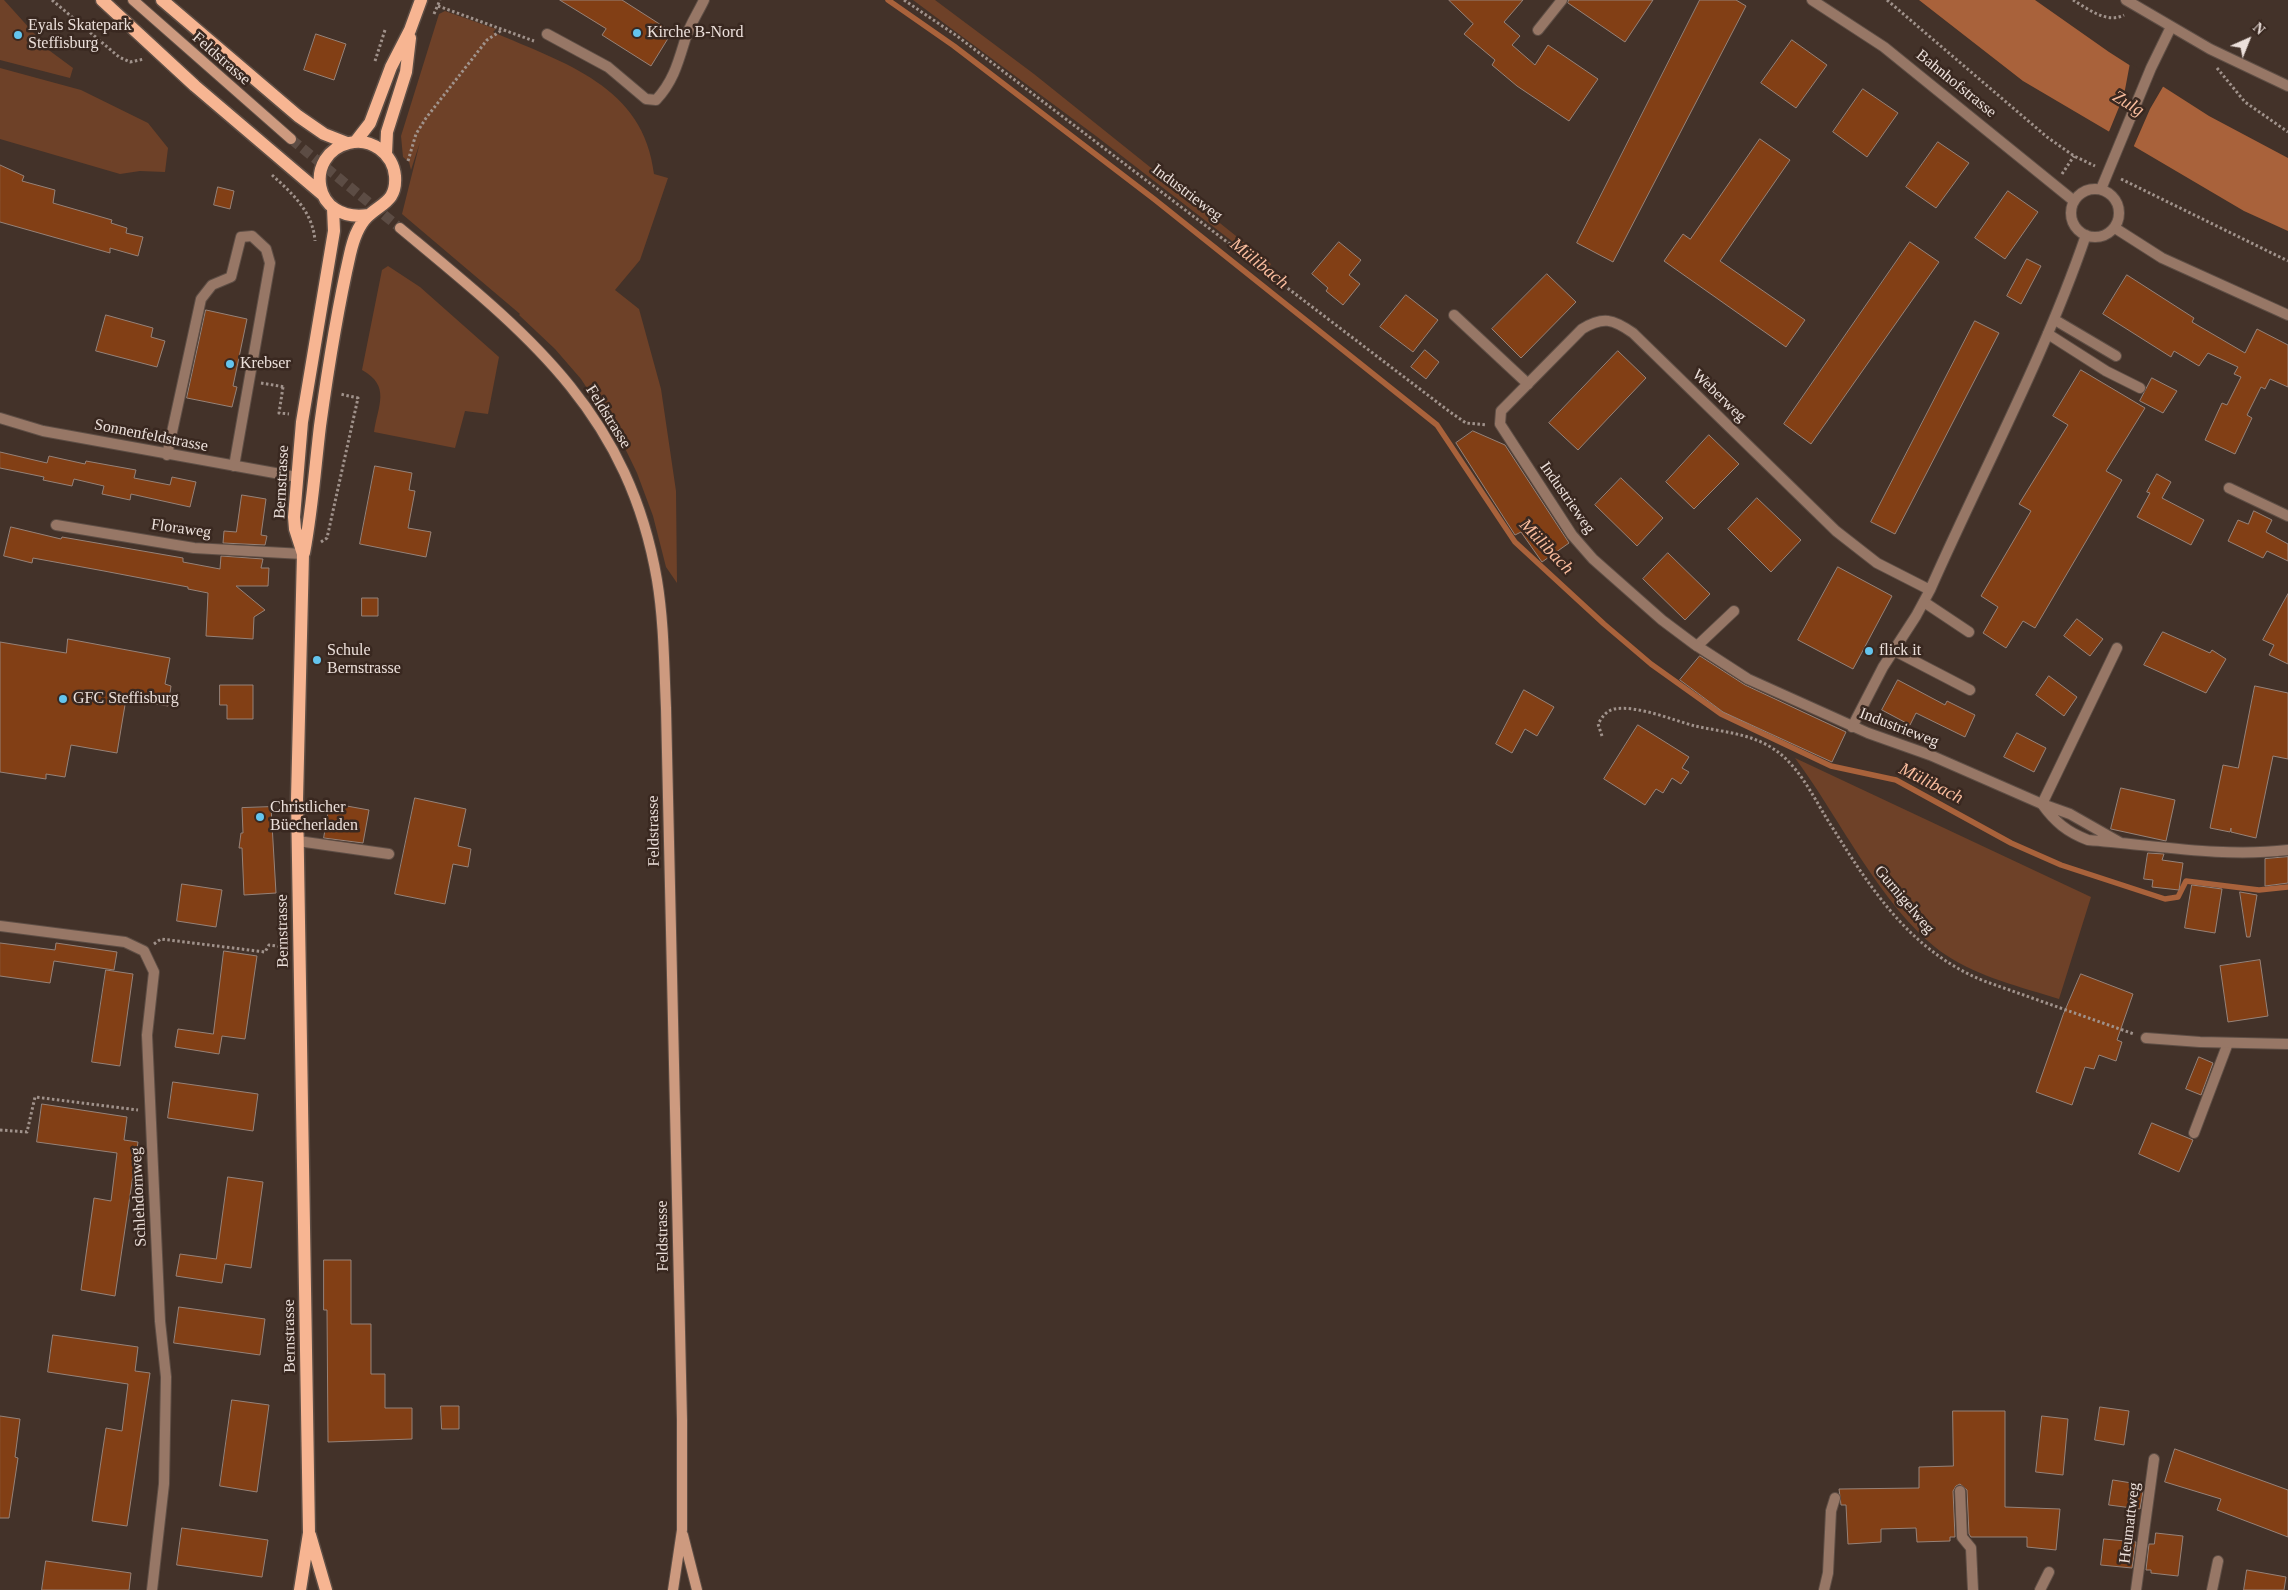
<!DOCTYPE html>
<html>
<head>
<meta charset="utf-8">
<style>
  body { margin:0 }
  #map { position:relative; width:2288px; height:1590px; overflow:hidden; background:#433229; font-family:Georgia,serif }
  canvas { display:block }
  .north { position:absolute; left:2223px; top:15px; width:50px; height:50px; -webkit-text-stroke:4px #392820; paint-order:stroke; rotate:44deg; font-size:14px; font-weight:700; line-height:20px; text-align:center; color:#ece0db }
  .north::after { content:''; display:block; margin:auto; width:18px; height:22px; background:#ece0db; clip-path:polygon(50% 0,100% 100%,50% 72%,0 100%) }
</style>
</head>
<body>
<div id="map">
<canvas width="2288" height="1590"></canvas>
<div class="north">N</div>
</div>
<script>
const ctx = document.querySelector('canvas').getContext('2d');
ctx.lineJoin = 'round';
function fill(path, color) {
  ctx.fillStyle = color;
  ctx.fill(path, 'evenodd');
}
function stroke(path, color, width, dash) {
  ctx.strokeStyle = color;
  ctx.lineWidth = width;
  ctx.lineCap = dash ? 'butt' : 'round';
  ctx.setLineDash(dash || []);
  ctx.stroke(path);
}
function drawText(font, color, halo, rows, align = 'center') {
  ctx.font = font + ' Georgia,serif';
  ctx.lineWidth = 5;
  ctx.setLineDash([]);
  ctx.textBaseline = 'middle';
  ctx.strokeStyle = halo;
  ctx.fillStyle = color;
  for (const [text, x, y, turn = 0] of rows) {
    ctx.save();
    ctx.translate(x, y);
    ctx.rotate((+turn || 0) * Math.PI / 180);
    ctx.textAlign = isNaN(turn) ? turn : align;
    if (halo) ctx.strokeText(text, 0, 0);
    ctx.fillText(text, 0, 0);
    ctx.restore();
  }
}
fill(new Path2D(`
  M0,0H4L50,51L73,68L70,78L0,60Z
  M913,0H935L1034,74L1251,248L1271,264L1268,269L1096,136Z
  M445,11L496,29L493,32C564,63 644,86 654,174L668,178L640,260L615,290L639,309L661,389L676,491L677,583L666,567L653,516L637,473L622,442L581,379L555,349L519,315L520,314L402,214L420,142L411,170L409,162L403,157L401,136L439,14Z
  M0,68L81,90L148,123L168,148L165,172L140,171L120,174L0,139Z
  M388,266L420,287L499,357L488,414L465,411L455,448L374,432C378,405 391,386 362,370L382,270Z
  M1795,758L2091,897L2059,999C2021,987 1979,977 1946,955C1884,913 1840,818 1795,758Z`), '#6e4128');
fill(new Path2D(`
  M1919,0H2035L2109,52L2209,116L2288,158V231L2244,211L2023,81Z`), '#a9623b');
fill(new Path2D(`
  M2130,63L2164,85L2150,109L2133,148L2108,134L2124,95Z`), '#433229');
stroke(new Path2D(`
  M888,0L954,46L1154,199L1437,425L1515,542L1604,624L1651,664L1721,714L1831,766L1896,780L2011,843L2061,865L2165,899L2178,897L2186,881L2259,890L2288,887`), '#a9623b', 5.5);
const building = new Path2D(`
  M560,0H622L672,32L651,66L602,35L606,29Z
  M1449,0H1523L1504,22L1520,36L1512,45L1535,65L1548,45L1598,79L1569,121L1517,86L1492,65L1495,60L1464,34L1473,24Z
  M1569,0H1653L1625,42L1568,3Z
  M1700,0H1736L1746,6L1613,262L1577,243Z
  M316,34L346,44L334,80L304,70Z
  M1792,40L1827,65L1796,108L1761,83Z
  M1863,89L1898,113L1867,157L1833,132Z
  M1760,139L1790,160L1720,261L1805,320L1786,347L1664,261L1683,234L1690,239Z
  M1938,142L1969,163L1936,208L1906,187Z
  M0,165L24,176L22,181L55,190L53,203L112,220L111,223L127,228L126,233L143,237L138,256L110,248V253L0,222Z
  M218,187L234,191L230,209L214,205Z
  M2008,191L2038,212L2005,259L1975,238Z
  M1339,242L1361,260L1349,275L1360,284L1343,305L1326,291L1328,288L1312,274Z
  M1910,242L1939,262L1811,444L1784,424Z
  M2027,259L2041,266L2021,304L2007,296Z
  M1547,274L1576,302L1521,358L1492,329Z
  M2127,275L2194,318L2192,322L2245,353L2257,329L2288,345V387L2270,379L2265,389L2261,387L2247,415L2252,418L2235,454L2205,440L2222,403L2227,405L2241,377L2234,374L2238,367L2208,353L2199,366L2174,351L2171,357L2103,314Z
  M1406,295L1438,320L1413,352L1380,327Z
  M206,310L247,319L233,386L237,387L232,407L187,398Z
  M106,315L153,328L151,337L165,341L157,367L96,351Z
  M1975,321L1999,333L1895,534L1871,522Z
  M1425,350L1439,362L1426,379L1411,367Z
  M1618,351L1646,378L1578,450L1549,423Z
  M2081,370L2145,408L2106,471L2122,480L2035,628L2023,621L2006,648L1983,633L1998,607L1981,596L2031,511L2019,504L2068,425L2053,416Z
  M2152,378L2177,391L2163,413L2140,401Z
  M1473,431L1505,445L1569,543L1542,562L1521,532L1515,535L1456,443Z
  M1709,435L1739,464L1694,509L1666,482Z
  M0,452L47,463L49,456L85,464L86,461L108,465L136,470L134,478L170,485L172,477L196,482L190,507L131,494L130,500L102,494L104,486L74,479L72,486L43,480L44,477L0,468Z
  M375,466L412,473L409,490L415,491L408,528L431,532L426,557L360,544Z
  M2157,474L2171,482L2162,498L2204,520L2191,545L2137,517L2150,493L2147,492Z
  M1621,478L1663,518L1637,546L1595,505Z
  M242,495L266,499L261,535L267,536L265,545L223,543L224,531L236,532Z
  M1757,498L1801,540L1771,572L1728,529Z
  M2254,511L2272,520L2266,532L2288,544V561L2267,551L2263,558L2228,541L2238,520L2248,524Z
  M11,527L61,539L62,537L183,558V562L220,569L221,556L263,559L261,568H269L268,586H236L265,610L254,617L253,639L206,636L208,593L188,589V587L104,571L33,558L32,563L4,556Z
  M1668,553L1710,594L1685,620L1643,579Z
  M1838,567L1892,596L1853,669L1798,640Z
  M2288,594V664L2269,655L2274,645L2263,640Z
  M362,598H378V616H362Z
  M2077,619L2103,639L2090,656L2064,636Z
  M2163,632L2210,653L2212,650L2226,659L2206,693L2144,665Z
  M68,639L170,658L165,684L171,686L168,706L126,699L117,753L71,745L65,777L46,774V779L0,772V642L66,653Z
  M1700,656L1745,685L1846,732L1832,762L1723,712L1680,680Z
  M2049,676L2077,697L2064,716L2036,695Z
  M1898,680L1945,705L1947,701L1975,715L1965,737L1916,713L1910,725L1882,710Z
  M220,685H253V719H227V705H220Z
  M2255,686L2288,693V759L2273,756L2256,838L2231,832V828L2230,832L2210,828L2223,765L2238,768Z
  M1524,690L1554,707L1537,736L1525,729L1512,753L1496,744Z
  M1638,725L1689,757L1682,768L1689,772L1681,784L1672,778L1663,793L1656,789L1645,805L1604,779Z
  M2017,733L2046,748L2034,772L2004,757Z
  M2121,788L2175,800L2166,841L2111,829Z
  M415,798L466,809L458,846L471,849L468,867L453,864L445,904L395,894Z
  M330,803L369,810L363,843L324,838Z
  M271,807L276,893L244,895L242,848H239L241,833H243L242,808Z
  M2148,853L2164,854L2162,860L2183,863L2179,890L2152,887L2153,880L2144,879Z
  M2288,857V883L2265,886V859Z
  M182,884L222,890L216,927L177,921Z
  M2192,885L2222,889L2215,933L2185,928Z
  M2240,892L2257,895L2250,937H2247Z
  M0,943L55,950L56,943L117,952L114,970L54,961L50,983L0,976Z
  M224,951L257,956L245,1039L222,1036L219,1054L175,1047L178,1029L213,1034Z
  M2260,960L2268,1016L2228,1022L2220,966Z
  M106,970L133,974L120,1066L92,1062Z
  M2081,974L2133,994L2117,1040L2122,1042L2116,1061L2099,1055L2094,1069L2085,1067L2072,1105L2036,1092L2063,1015Z
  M2199,1057L2213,1063L2201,1095L2186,1089Z
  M173,1082L258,1094L253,1131L168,1118Z
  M42,1104L127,1117L124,1140L138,1142L115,1296L81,1290L94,1198L111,1201L117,1153L37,1142Z
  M2152,1123L2193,1140L2179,1172L2139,1154Z
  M228,1177L263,1182L251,1268L225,1264L222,1283L176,1276L180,1254L216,1259Z
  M324,1260H351V1324H371V1374H385V1408H412V1439L328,1442L327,1310H324Z
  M179,1307L265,1319L260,1355L174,1343Z
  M53,1335L138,1347L135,1371L150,1373L127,1526L92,1521L106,1428L122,1431L128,1384L48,1372Z
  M232,1400L269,1405L257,1492L220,1486Z
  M441,1406H459V1429H442Z
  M2100,1407L2129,1411L2124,1445L2095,1440Z
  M1953,1411H2005V1507L2060,1509L2056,1550L2027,1547V1537H1971L1969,1534L1967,1490L1960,1484L1956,1486L1953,1491L1955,1537H1950V1541L1917,1542L1916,1528L1881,1529V1542L1848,1544L1846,1505H1841L1839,1489L1919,1488V1467L1953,1466Z
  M0,1416L20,1419L15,1457L18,1458L9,1518H0Z
  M2042,1416L2068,1419L2063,1475L2036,1472Z
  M2175,1449L2288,1490V1537L2217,1510L2221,1499L2165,1482Z
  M2113,1480L2144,1485L2140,1509L2109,1505Z
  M182,1528L268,1540L262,1577L177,1565Z
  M2156,1533L2183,1536L2178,1576L2151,1573V1570H2146L2149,1544H2154Z
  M2104,1539L2136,1542L2132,1568L2101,1565Z
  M46,1561L131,1573L129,1590H42Z
  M2247,1570L2286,1577L2284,1590H2244Z`);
fill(building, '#823f15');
stroke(building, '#968278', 1);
stroke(new Path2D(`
  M291,139L400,228`), '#5c4c44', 10, [10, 5]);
const service = new Path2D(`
  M1538,30L1562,0
  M547,34L608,67L646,99L656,100C673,82 678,63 685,40C689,26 698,13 704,0
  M1454,315L1528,384
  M2055,320L2116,356
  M2048,334L2106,371L2140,388
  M167,455L201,299L212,285L231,277L241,237L252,236L266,249L270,263L234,466
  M2229,488L2288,516
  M1924,602L1969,632
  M1697,646L1734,611
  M1893,650L1970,690
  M2042,804L2117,648
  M298,841L389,854
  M2194,1133L2228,1043
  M1960,1491L1962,1537L1971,1548L1973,1590
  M1824,1590L1828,1573L1831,1511L1835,1498
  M2040,1590L2049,1572
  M2136,1590L2154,1459
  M2212,1590L2218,1561`);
const minor = new Path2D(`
  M1812,0L1884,47L2074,201
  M2071 213a24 24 0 1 1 48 0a24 24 0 1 1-48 0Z
  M2101,189L2151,68L2171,27
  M2115,228L2162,258L2288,315
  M0,418L43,431L297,477
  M56,525L194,548L303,554
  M1930,590L1877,563L1836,531L1633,333C1613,319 1603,316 1582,329L1501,411L1500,424L1572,535L1593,559L1662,620L1694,644L1748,679L1868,733L1930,755L2042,804L2070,814L2121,843
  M1852,727L1883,667L1916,616L1930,590C1982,472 2044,358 2086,235
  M2042,804C2055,822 2067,832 2088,840C2155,845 2221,858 2288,850
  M0,926L125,942L144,951L154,972L147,1035L160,1321L166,1377L164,1484L152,1590
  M2146,1038L2200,1042L2288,1044`);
const tertiary = new Path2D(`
  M2126,0L2210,49L2288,86`);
const secondary = new Path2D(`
  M133,0L291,139
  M400,228C524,331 628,410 657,580C664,622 664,665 666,708L682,1420V1530L673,1590
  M683,1535L697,1590`);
const primary = new Path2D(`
  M102,0L195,86L323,195
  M162,0L298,116L324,134L347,143
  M356,141L370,123L391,67L410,30L421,0
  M386,154L387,132L406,72L410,38
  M304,553C312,511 315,468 320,426C328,368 337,311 350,254C353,241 357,227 367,217C381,203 397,202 395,176C393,154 371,137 349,143C304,154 311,224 369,215
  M310,1535L326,1590
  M300,1590L309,1533L297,799L303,554L295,529L294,517L302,422L334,231L333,208`);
stroke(service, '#5e4e45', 12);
stroke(minor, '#5e4e45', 12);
stroke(tertiary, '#5e4e45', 12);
stroke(secondary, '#5e4e45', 12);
stroke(primary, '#5e4e45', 15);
stroke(new Path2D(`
  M52,0L119,57L130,62L144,59
  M904,0L957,36L1450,412L1466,423L1487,425
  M1887,0L2047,137L2074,156L2095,166
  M2073,0C2088,9 2107,24 2124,15
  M438,6L534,41
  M434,14L440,0
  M375,61L385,30
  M2217,68L2245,102L2288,132
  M408,161L416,134L426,118L487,40L502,30
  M2062,174L2074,156
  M272,175C292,193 313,212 315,241
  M2121,179L2288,261
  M261,383L285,387
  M283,387L279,413L289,414
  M321,542L327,538L358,398L340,394
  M1602,736L1598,724C1602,717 1606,711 1614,709C1638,705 1672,720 1695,726C1713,730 1733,732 1751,738C1760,741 1770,746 1778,752C1800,769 1813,796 1827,819C1869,886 1908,950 1984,981L2134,1034
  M154,944L161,939L265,952L269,945L284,947
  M0,1130L27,1132L35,1097L138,1110`), '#a0928b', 3, [2.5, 2.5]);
stroke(service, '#977766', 10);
stroke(minor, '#977766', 10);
stroke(tertiary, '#977766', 10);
stroke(secondary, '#cd9a7f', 10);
stroke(primary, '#f7b592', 12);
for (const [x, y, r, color] of [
  [637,33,5,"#64c5ee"],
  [18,35,5,"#64c5ee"],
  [230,364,5,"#64c5ee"],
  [1869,651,5,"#64c5ee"],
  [317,660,5,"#64c5ee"],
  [63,699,5,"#64c5ee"],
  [260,817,5,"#64c5ee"]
]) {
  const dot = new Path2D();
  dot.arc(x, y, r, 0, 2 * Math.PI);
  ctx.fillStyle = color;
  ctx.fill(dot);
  stroke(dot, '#392820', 2);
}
drawText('16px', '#ece0db', '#392820', [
  ["Eyals Skatepark",28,26],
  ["Steffisburg",28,44],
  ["Kirche B-Nord",647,33],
  ["Krebser",240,364],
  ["Schule",327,651],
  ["Bernstrasse",327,669],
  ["flick it",1879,651],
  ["GFC Steffisburg",73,699],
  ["Christlicher",270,808],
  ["Büecherladen",270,826]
], 'left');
drawText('16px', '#ece0db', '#392820', [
  ["Feldstrasse",221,59,41],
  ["Bahnhofstrasse",1956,84,39],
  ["Industrieweg",1187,193,37],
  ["Weberweg",1719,396,44],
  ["Feldstrasse",608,417,58],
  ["Sonnenfeldstrasse",151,436,11],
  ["Bernstrasse",282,482,-87],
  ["Industrieweg",1567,498,55],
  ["Floraweg",181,529,8],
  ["Industrieweg",1899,728,21],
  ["Feldstrasse",654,831,-91],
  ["Gurnigelweg",1904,900,50],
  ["Bernstrasse",283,931,-91],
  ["Schlehdornweg",139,1197,-93],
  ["Feldstrasse",663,1236,-91],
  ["Bernstrasse",290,1336,-91],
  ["Heumattweg",2130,1523,-83]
]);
drawText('italic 18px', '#fabd9e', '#392820', [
  ["Zulg",2128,104,31],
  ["Mülibach",1259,264,39],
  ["Mülibach",1546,547,46],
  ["Mülibach",1931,784,27]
]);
</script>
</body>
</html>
